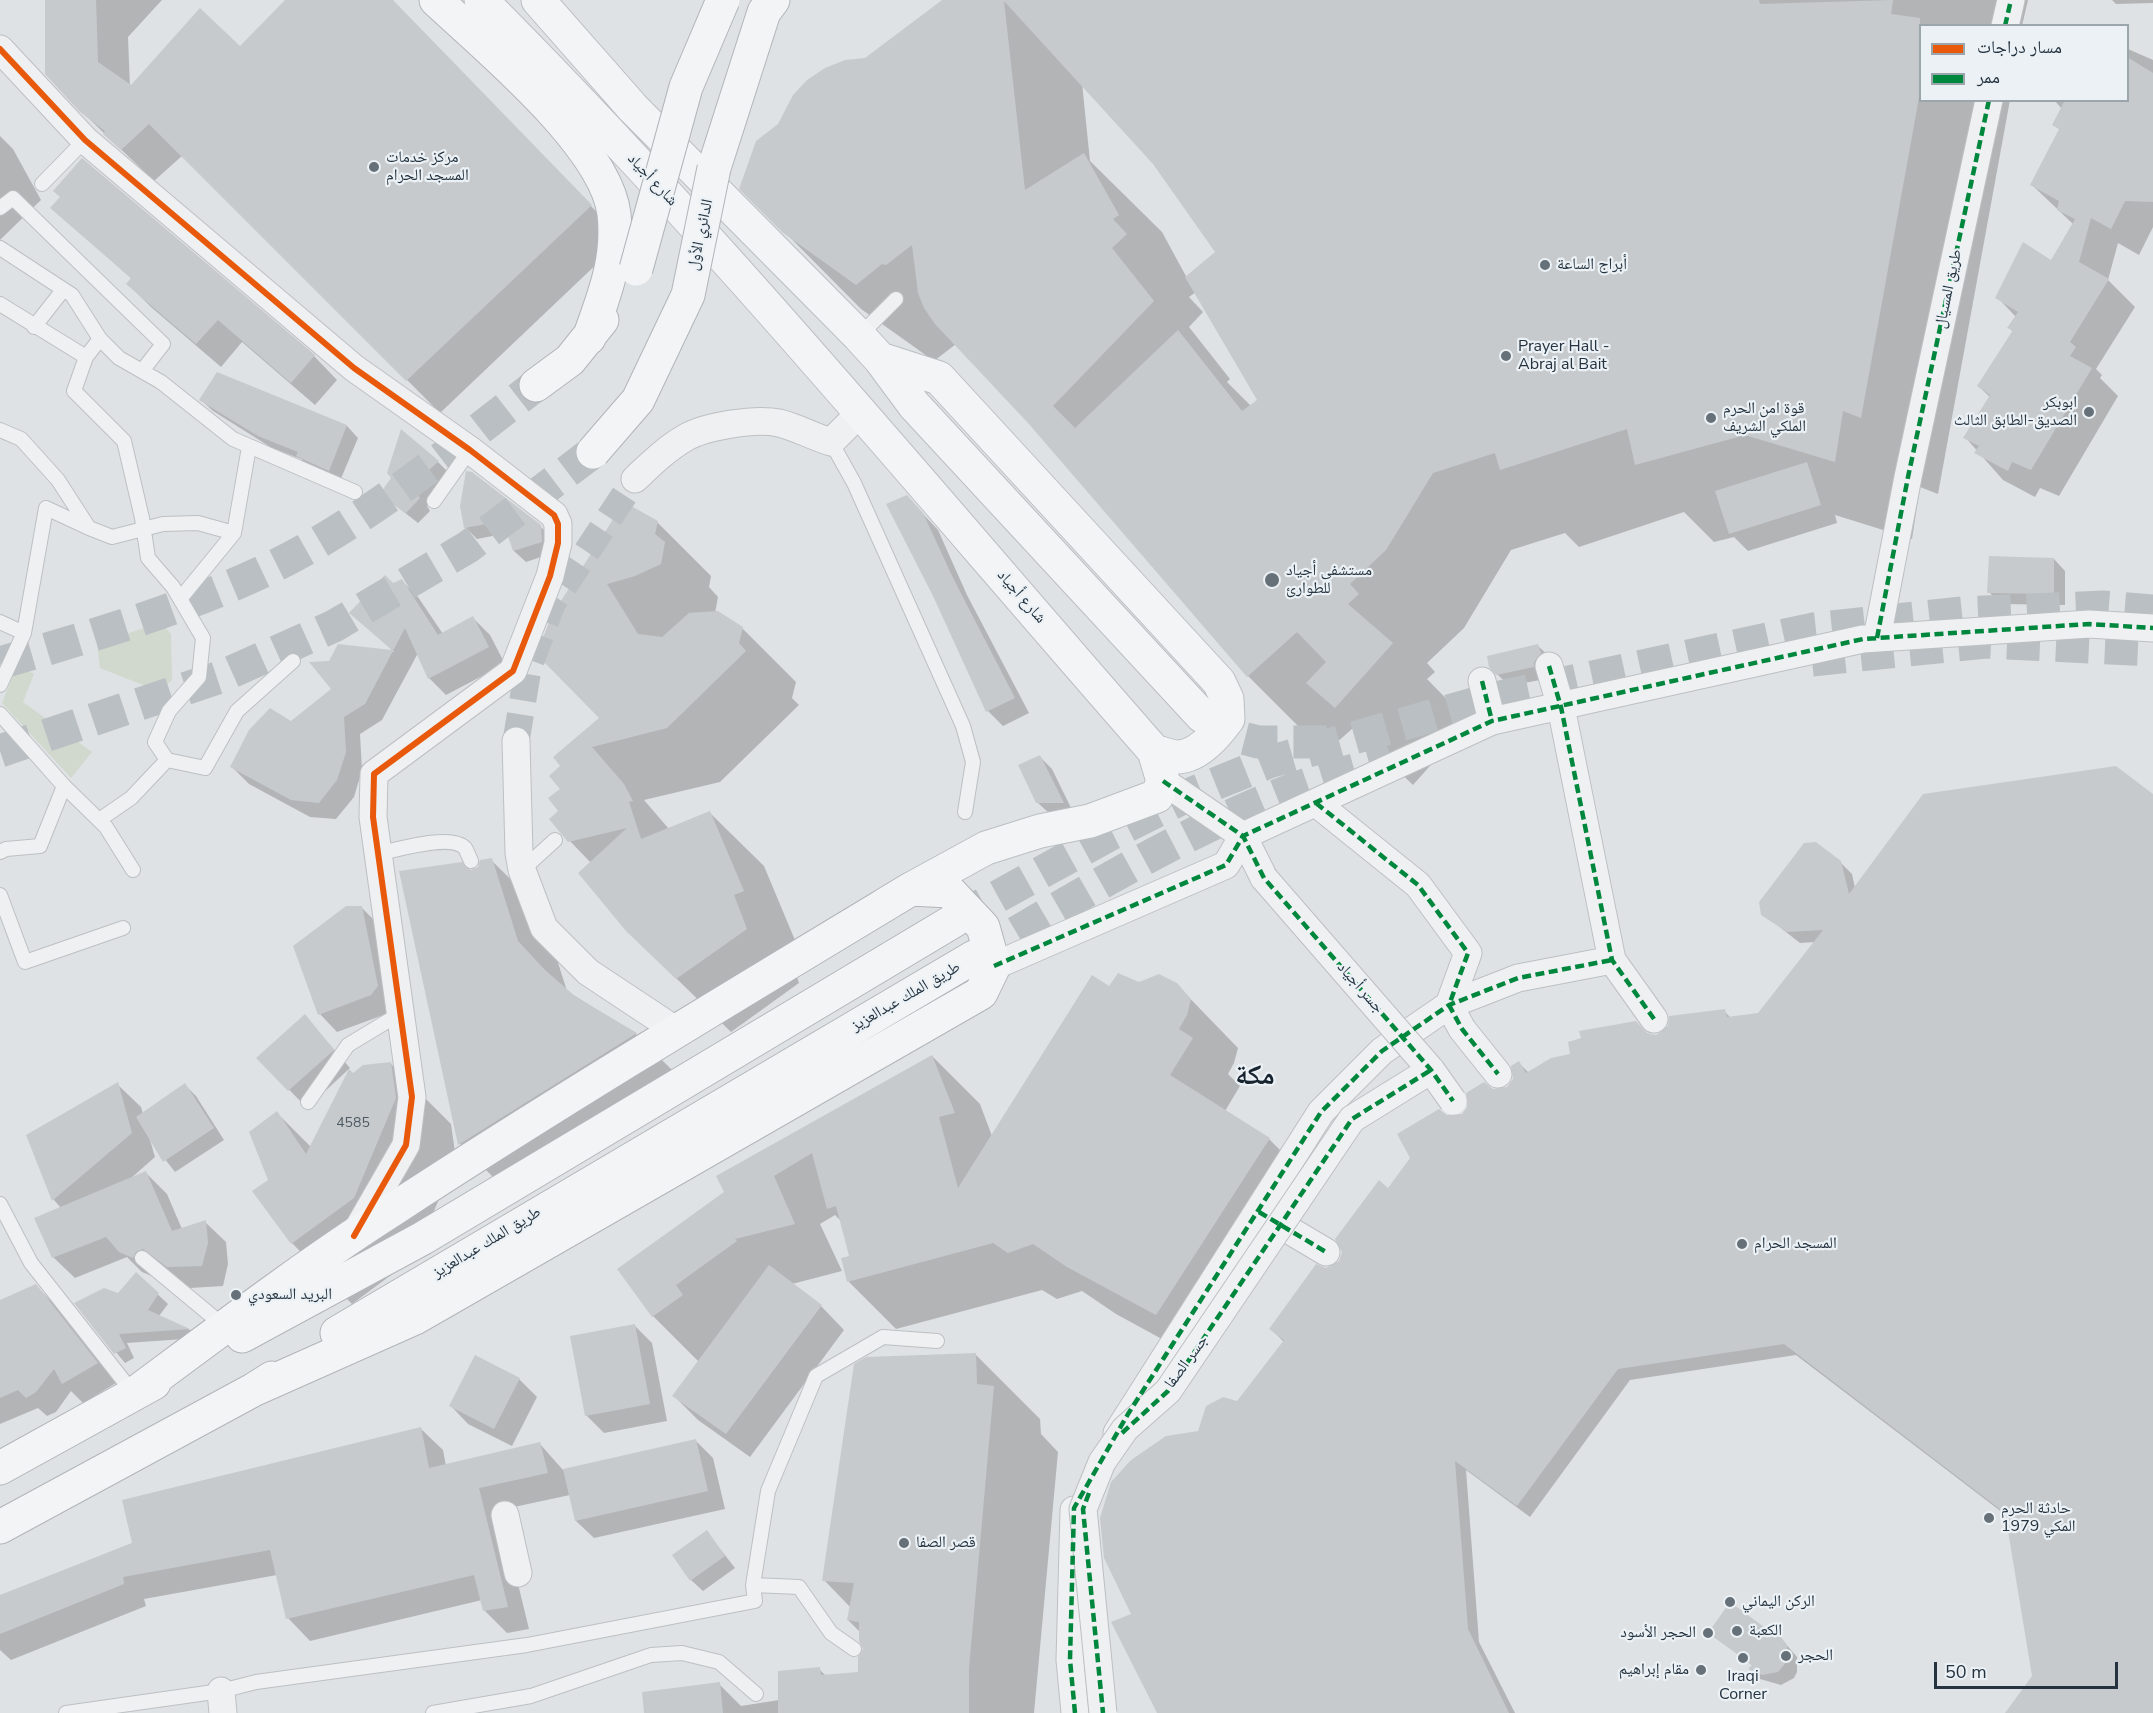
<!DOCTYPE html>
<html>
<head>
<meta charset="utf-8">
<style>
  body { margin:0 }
  #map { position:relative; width:2153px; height:1713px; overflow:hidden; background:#dfe2e4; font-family:"Nunito Sans","Noto Naskh Arabic",sans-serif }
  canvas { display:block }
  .legend { position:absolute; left:1919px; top:24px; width:210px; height:78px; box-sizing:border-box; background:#ebf1f5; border:2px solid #9ba5ac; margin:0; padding:8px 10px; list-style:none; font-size:18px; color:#24333f }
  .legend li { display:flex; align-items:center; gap:12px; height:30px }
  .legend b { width:30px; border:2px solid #9ba5ac }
  .scale { position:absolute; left:1934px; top:1662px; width:184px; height:27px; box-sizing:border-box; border:3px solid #24333f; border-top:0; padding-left:8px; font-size:18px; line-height:21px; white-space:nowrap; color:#24333f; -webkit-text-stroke:4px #ebf1f5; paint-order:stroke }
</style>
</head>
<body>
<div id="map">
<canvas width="2153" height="1713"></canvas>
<ul class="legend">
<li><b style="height:8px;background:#e8590c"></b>مسار دراجات</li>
<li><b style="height:8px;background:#00873e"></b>ممر</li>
</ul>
<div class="scale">50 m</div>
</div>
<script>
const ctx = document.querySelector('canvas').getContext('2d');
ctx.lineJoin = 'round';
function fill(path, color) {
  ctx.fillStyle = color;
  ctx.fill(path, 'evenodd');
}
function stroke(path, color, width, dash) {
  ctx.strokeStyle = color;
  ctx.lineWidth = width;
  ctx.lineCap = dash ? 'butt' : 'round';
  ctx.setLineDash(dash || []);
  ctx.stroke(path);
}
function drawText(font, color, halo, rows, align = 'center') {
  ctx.font = font + ' "Nunito Sans","Noto Naskh Arabic",sans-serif';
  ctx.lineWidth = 4.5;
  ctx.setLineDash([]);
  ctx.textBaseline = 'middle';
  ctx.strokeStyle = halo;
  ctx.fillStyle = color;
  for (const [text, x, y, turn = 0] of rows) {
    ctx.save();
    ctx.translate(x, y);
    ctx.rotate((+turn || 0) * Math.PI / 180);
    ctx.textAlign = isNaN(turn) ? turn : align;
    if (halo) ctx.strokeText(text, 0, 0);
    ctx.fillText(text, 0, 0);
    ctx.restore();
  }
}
fill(new Path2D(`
  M161,622L171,634L172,680L158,691L100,668L97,644Z
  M17,665L34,674L23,702L92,752L71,778L2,703Z`), '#d1d9ce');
fill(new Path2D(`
  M47,0H162L128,37L130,88L240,48L287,0H391L623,239L440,413L183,155L154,181L80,110Z
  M944,0H2028L2022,26H1920V100H2010L1938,494L1920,487L1912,539L1835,515L1837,523L1748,551L1734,537L1714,542L1684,512L1579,547L1565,533L1511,550L1464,628L1427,663L1435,672L1427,679L1469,722L1413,785L1353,728L1325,753L1248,676L1029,422L956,344L934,361L861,309L741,188L866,59ZM1082,83L1154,163L1217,253L1187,278L1162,232L1090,161ZM1196,292L1259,401L1251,406L1227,382L1230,379L1189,327L1203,312L1189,297Z
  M2112,0H2153V3L2116,4Z
  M2128,49L2153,60V227L2139,255L2118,243L2108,280L2135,307L2096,369L2102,375L2100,378L2118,396L2059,496L2040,488L2035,497L2003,480L1965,437L1990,397L1978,386L2014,332L2009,328L2016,317L1997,297L2051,262L2074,225L2032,185L2060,130L2054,125L2062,109L2054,100H2128Z
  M0,136L13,149L41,200L0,240Z
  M61,197L314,356L337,380L315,405L242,342L221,367L151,307L128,284L132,279L52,208Z
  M217,374L347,426L358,438L340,481L309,467L301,459L272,448L213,411L201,400Z
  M438,462L449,473L432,490L438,498L427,506L430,511L418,523L381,494Z
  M907,497L938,530L967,595L1029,713L1003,726L988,711Z
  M462,506L540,526L552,538L553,553L526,562L514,551L508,533L477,539L466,528Z
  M657,522L711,576L709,587L718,597L715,613L742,628L796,682L792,698L799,705L720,782L644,800L669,829L710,813L764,866L797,945L787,948L799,983L731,1032L627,930L591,863L569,840L562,789V766L602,718L544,640Z
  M2054,559L2065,571V605L2001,604L1989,592Z
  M401,580L418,597L443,634L473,618L490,635L505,664L446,695L429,678L418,653L382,720L360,734L362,770L354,797L336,819L310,817L249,784L232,767L333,689L330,663L339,646L394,652L352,613Z
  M1538,646L1550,657L1545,679L1509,686L1490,667Z
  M1040,757L1052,769L1074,814H1050L1038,803Z
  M2153,797V1713H2006L2033,1677L2007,1516L1796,1355L1630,1380L1530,1517L1466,1470L1479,1642L1515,1713H1160L1133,1615L1101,1518L1112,1483L1200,1432L1238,1403L1284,1342L1271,1329L1327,1269L1340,1262L1389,1190L1446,1117L1462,1116L1492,1090L1508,1088L1514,1080L1519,1063L1529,1073L1648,1035L1656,1036L1724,1011L1731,1018L1759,1015L1815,942L1800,943L1763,914L1840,862L1852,874L1855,888Z
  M491,860L541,909L567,991L636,1034L685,1083L509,1193L460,1144L401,872H471Z
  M361,907L379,925L389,1013L337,1032L320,1014Z
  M1139,983L1176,984L1238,1048L1234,1063L1228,1074L1240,1086L1225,1111L1269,1139L1317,1187L1204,1362L1116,1314L1082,1291L1057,1299L1042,1290L896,1329L849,1282L851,1257L841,1221L835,1215L820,1224L842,1271L792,1284L821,1306L844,1330L750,1457L698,1420L674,1396L699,1362L653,1316L619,1269L932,1056L980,1104L992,1136L1110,988Z
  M305,1016L350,1068L307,1108L258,1058Z
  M391,1064L451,1124L456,1159L414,1258L352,1304L292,1243L270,1181L277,1113L311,1147L353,1075Z
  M117,1084L141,1107L143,1114L185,1085L196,1096L224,1140L175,1172L150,1140L155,1157L130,1179L146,1173L167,1194L182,1229L205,1222L226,1242L228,1264L223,1286L190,1288L165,1269L156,1272L154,1277L142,1272L127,1257L75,1278L54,1258L36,1218L61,1208L54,1200L28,1136Z
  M136,1274L168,1304L159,1316L190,1330L198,1338L127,1343L134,1358L125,1363L76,1304L119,1295Z
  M36,1286L55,1305L116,1383L83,1403L71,1391L56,1412L47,1416L38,1408L0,1424V1306Z
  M634,1325L652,1343L667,1421L604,1433L586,1415Z
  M976,1355L1040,1419L1041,1434L1058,1452L1034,1713H646L719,1684L741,1706L779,1700L819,1669L826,1676L860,1673L865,1649L860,1632L848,1620L851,1608L824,1580Z
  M519,1379L537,1397L512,1446L468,1424L451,1406Z
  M420,1428L443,1450L446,1466L540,1444L563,1470L696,1441L713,1458L725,1509L594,1538L576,1521L570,1495L500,1510L529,1629L507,1633L485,1611L482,1600L310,1641L288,1618L277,1575L144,1599L146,1606L11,1660L0,1650V1596Z
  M707,1532L735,1568L703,1591L691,1580Z
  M1710,1632L1775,1637L1778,1635L1797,1657V1672L1794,1678L1781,1685L1760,1679L1750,1669L1753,1666Z`), '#0003');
fill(new Path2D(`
  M45,0H96L98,62L131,85L200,8L240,46L285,0H393L592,205L406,381L149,124L121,150L103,134L105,131L79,111L45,74Z
  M942,0H1759L1760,4L1893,0L1891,14L1920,18V92L1861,418L1843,411L1835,462L1745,435L1635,465L1627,429L1500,470L1495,453L1433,473L1386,550L1350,584L1359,594L1348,604L1393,643L1335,708L1306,683L1326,662L1297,632L1247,677L1028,423L935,324L924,308L918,293L912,245L886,265L882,264L856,285L782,232L739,189L756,141L778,124L793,95L807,80L825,68L845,60L865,58ZM1004,1L1153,164L1215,252L1185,277L1257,400L1242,411L1178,330L1075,428L1053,406L1154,301L1112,248L1127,234L1113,219L1119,215L1084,153L1025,190Z
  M2127,57L2153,73V202L2125,201L2111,229L2091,218L2079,262L2109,279L2070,342L2076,347L2070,356L2092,368L2031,470L2012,462L2008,471L1974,453L1979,446L1963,438L1990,395L1977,386L2013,330L2007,328L2018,312L1995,298L2023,242L2051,260L2075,219L2057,210L2059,201L2030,185L2059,129L2052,125L2065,100H2127Z
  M82,158L315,355L291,383L218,320L196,344L126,284L131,278L50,208L60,197L53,191Z
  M217,372L347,425L329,471L296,456L298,452L258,436L199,400Z
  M401,429L439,461L421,477L428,486L417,494L420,498L406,513L379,495L391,478L387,473Z
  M1807,462L1821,505L1729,534L1715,491Z
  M466,471L472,472L541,525L542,542L513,551L503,521L464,528L460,506Z
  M907,495L923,513L953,578L1015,698L986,712L933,596L886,504Z
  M624,502L658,521L655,534L665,542L661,564L635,576L607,584L638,634L662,637L689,613L718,611L743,627L739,643L746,651L667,728L592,747L624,784L633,801L629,802L641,839L710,811L744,891L734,895L747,929L676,979L626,931L578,873L627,828L568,842L549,819L558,811L548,798L560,789L549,776L560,766L553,757L599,718L544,662L542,640L552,615Z
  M1989,556L2054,558V594L1987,593Z
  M385,575L393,583L402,579L438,635L473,616L489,647L428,679L405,628L365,704L344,717L346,752L337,780L319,803L291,800L230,767L249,730L270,708L291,721L331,689L309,662L329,661L338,644L392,650L349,613Z
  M1538,644L1541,653L1534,662V667L1496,675L1489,667L1487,656Z
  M1040,755L1064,803H1036L1018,765Z
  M2116,766L2153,794V1713H2005L2032,1676L2005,1513L1784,1344L1618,1369L1517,1506L1455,1461L1468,1629L1509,1713H1157L1111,1622L1131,1614L1104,1558L1100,1518L1111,1482L1131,1460L1166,1436L1198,1431L1206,1406L1223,1397L1237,1401L1284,1340L1269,1329L1316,1264L1326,1268L1339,1261L1342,1252L1335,1239L1379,1180L1388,1188L1410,1158L1397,1134L1439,1109L1447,1115L1462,1114L1467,1107L1466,1093L1484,1082L1493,1089L1507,1087L1513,1079L1511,1066L1519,1061L1526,1073L1551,1058L1570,1054L1568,1042L1581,1038L1579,1031L1636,1021L1647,1033L1656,1035L1668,1026L1669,1016L1725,1009L1727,1017L1758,1013L1823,930L1787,932L1761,915L1759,902L1804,843L1816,842L1841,861L1849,894L1923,794Z
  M492,858L518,941L545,970L576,997L637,1033L458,1145L399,871L462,862L471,870L478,867L480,860Z
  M346,906H362L378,986L371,995L318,1015L293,946Z
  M1118,973L1139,982L1159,974L1177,983L1191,999L1187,1015L1179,1029L1193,1038L1170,1075L1270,1138L1156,1315L1067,1267L1033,1244L1008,1253L993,1243L847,1282L841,1258L849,1256L836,1206L827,1209L812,1153L774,1176L795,1224L735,1239L737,1241L676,1285L683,1295L652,1317L617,1269L724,1192L716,1176L932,1055L955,1113L939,1117L958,1188L1092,975L1109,986Z
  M305,1014L334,1050L288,1091L256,1058Z
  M391,1062L396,1098L354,1198L291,1244L252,1191L268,1180L249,1132L277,1111L306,1154L349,1069L353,1073L363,1065Z
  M118,1082L132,1133L52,1201L26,1135Z
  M185,1083L214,1128L163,1162L136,1117Z
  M146,1171L172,1231L206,1220L208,1243L202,1266L167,1267L143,1249L136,1252L133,1258L119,1252L106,1237L52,1258L34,1218Z
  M769,1265L822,1305L726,1434L672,1396Z
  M136,1272L159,1293L148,1310L190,1329L119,1334L126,1348L114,1354L74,1303L104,1288L118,1293Z
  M36,1284L98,1363L62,1384L54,1369L36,1392L26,1398L18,1390L0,1398V1300Z
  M635,1324L650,1404L585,1416L570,1336Z
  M976,1353L977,1384L994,1386L969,1668V1713H778V1671L820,1667L821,1675L858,1672V1657L863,1649L859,1641V1622L847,1620L854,1583L822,1581L854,1364L866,1357Z
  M475,1355L520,1378L494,1429L449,1406Z
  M421,1427L429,1468L540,1442L548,1473L479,1488L508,1607L483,1611L474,1575L286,1619L270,1550L123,1577L124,1584L0,1634V1595L132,1543L122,1500Z
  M696,1439L708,1491L575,1521L563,1469Z
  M707,1530L725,1556L690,1581L672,1555Z
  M1730,1602L1775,1635L1777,1632L1787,1645V1661L1778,1672L1762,1675L1748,1669L1752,1665L1708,1633Z
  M720,1682L723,1713H644L642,1692Z`), '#c7cacd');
stroke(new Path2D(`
  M516,741L528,669L552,604L635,479`), '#babfc3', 27, [27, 14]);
stroke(new Path2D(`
  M1202,716L1231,735L1258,742H1340`), '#babfc3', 33, [33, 16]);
stroke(new Path2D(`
  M1812,660L1986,642L2153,650
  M0,663C88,637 178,611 262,572C362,525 449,452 536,385
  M0,751L220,677L334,626L468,547L593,452
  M955,920L1109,835L1195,792L1269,762L1491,699L1813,629L1962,613L2103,607L2153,611
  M974,957C1078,897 1181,832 1294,789C1325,777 1359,769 1391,760`), '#babfc3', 33, [33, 16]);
const lane = new Path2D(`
  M42,184L85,140
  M0,208L13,198L163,344L142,371
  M0,248L72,295L100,339L119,358L161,382L233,439L355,492
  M0,304L86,357
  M34,327L63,290
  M859,336L896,299
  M100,339L86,357L74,391L124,441L142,518L148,558L173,587L203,638L199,677L169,711L155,742L167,760L205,768L237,711L293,661
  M0,430L21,439L58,480L89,528L112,537L163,524L198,523L234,533
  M831,442L854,483L963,726L973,762L965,812
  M434,501L470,450
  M180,599L234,533L249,447
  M0,622L24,633
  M0,685L24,633L46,508L89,528
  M0,714L64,786L106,827L133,870
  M99,820L131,798L167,760
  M0,852L6,849L40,846L64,786
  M377,854C396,850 451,833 465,848C467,851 469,857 471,861
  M522,870L555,840
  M0,895L25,962L123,928
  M308,1102L348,1045L401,1013
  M0,1204L31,1263L134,1394
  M142,1258L225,1327
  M753,1585L799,1587L831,1633L854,1649
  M66,1713L221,1691L256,1682L527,1645L755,1601L753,1585L768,1491L816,1376L883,1337L937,1341
  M433,1713L531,1696L651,1655L682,1653L719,1662L756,1694`);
const street = new Path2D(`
  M2005,26L2011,0
  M0,49L85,140L354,368L470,450L554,515L558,524V543L550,576L513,671L374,774L373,817L412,1097L406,1145L356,1232
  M635,479C651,464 666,449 685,438C705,426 756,418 779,423C796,427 814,437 831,442L862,411
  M1877,638L1908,477L1989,100
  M1549,666L1561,707L1612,960L1654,1019
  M1482,681L1492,721
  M516,741L519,853L522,870L544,928L588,972L677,1031
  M1163,781L1243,836L1264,878
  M1316,803L1418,885L1468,953L1449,1005L1462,1029L1498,1074
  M994,966L1226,865L1243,836L1492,721L1863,639L2089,624L2153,628
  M1262,1214L1326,1252
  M1117,1433L1321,1112L1382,1051L1449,1005L1518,978L1612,960
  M1074,1510L1070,1660L1075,1713
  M505,1515L518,1573
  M221,1691L223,1713`);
const primary = new Path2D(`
  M481,0C719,238 932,498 1154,751C1161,753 1171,757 1178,757C1199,756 1217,734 1228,719L1227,699L1219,682L939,378L880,359
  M538,0L633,108L859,336L880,359L914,405L1202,716
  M911,889L986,848L1040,831L1090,821L1157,796L1163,781L1154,751`);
const highway = new Path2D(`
  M436,0C486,47 606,145 614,214C619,260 604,296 589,338
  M714,168L764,12L773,0
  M536,385L570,360L602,320
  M337,1333L974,957
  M242,1336L423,1238L955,920
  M134,1394C219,1331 303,1267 392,1210C562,1099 737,994 911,889L949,891L983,927L994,966L981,993L415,1318L253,1390
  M0,1468L154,1383
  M0,1527L253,1390L272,1378`);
stroke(lane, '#bdc0c2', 16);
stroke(street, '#bdc0c2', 29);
stroke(primary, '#babfc2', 35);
stroke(highway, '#b1b5b9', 35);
stroke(lane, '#eef0f1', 14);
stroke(street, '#eef0f1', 27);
stroke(primary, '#f3f4f5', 33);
stroke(highway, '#f3f4f5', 33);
const streetBridge = new Path2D(`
  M1264,878L1431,1070L1453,1101
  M1103,1713L1083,1509L1102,1462L1125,1429L1168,1391L1352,1119L1431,1070`);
const highwayBridge = new Path2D(`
  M636,269L686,87L723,0
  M593,452L638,400L688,295L714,168`);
stroke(streetBridge, '#bdc0c2', 29, []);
stroke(highwayBridge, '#b1b5b9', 35, []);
stroke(streetBridge, '#eef0f1', 27);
stroke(highwayBridge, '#f3f4f5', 33);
stroke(new Path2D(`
  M2005,26L2011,0
  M1877,638L1908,477L1989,100
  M1549,666L1561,707L1612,960L1654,1019
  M1482,681L1492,721
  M1163,781L1243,836L1264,878L1431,1070L1453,1101
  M1316,803L1418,885L1468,953L1449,1005L1462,1029L1498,1074
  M994,966L1226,865L1243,836L1492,721L1863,639L2089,624L2153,628
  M1259,1212L1326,1252
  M1122,1433L1168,1391L1352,1119L1431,1070
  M1089,1493L1083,1509L1103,1713
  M1075,1713L1070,1660L1074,1508L1128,1414L1321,1112L1382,1051L1449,1005L1518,978L1612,960`), '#00873e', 4.5, [9, 4.5]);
stroke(new Path2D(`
  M0,49L85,140L354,368L470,450L554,515L558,524V543L550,576L513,671L374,774L373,817L412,1097L406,1145L354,1236`), '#e8590c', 6);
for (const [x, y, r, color] of [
  [374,167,6,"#657079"],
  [1545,265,6,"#657079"],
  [1506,356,6,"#657079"],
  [2089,412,6,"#657079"],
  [1711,418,6,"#657079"],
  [1272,580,8,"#657079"],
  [1742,1244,6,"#657079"],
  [236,1295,6,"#657079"],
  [1989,1518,6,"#657079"],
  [904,1543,6,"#657079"],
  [1730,1602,6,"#657079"],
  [1737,1631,6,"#657079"],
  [1708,1633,6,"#657079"],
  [1786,1656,6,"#657079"],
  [1743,1658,6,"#657079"],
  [1701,1670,6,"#657079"]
]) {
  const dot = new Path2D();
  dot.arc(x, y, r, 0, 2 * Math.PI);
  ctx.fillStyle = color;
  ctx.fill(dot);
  stroke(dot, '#ebf1f5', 2);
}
drawText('14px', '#4e5a63', null, [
  ["4585",353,1124]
]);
drawText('16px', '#24333f', '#ebf1f5', [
  ["مركز خدمات",386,158],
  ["المسجد الحرام",386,176],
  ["أبراج الساعة",1557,265],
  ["Prayer Hall -",1518,347],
  ["Abraj al Bait",1518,365],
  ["ابوبكر",2077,403,"right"],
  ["الصديق-الطابق الثالث",2077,421,"right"],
  ["قوة امن الحرم",1723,409],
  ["الملكي الشريف",1723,427],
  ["مستشفى أجياد",1286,571],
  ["للطوارئ",1286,589],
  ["المسجد الحرام",1754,1244],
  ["البريد السعودي",248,1295],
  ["حادثة الحرم",2001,1509],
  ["المكي 1979",2001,1527],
  ["قصر الصفا",916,1543],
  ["الركن اليماني",1742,1602],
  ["الكعبة",1749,1631],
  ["الحجر الأسود",1696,1633,"right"],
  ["الحجر",1798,1656],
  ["مقام إبراهيم",1689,1670,"right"],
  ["Iraqi",1743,1677,"center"],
  ["Corner",1743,1695,"center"]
], 'left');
drawText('16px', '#24333f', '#ebf1f5', [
  ["شارع أجياد",652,180,47],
  ["الدائري الأول",701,235,-78],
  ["طريق المسيال",1949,289,-78],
  ["شارع أجياد",1021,597,49],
  ["جسر أجياد",1360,988,49],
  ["طريق الملك عبدالعزيز",906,997,-30],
  ["طريق الملك عبدالعزيز",487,1243,-31],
  ["جسر الصفا",1187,1362,-54]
]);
drawText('bold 28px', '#17242f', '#ebf1f5', [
  ["مكة",1255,1077]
]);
</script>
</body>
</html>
